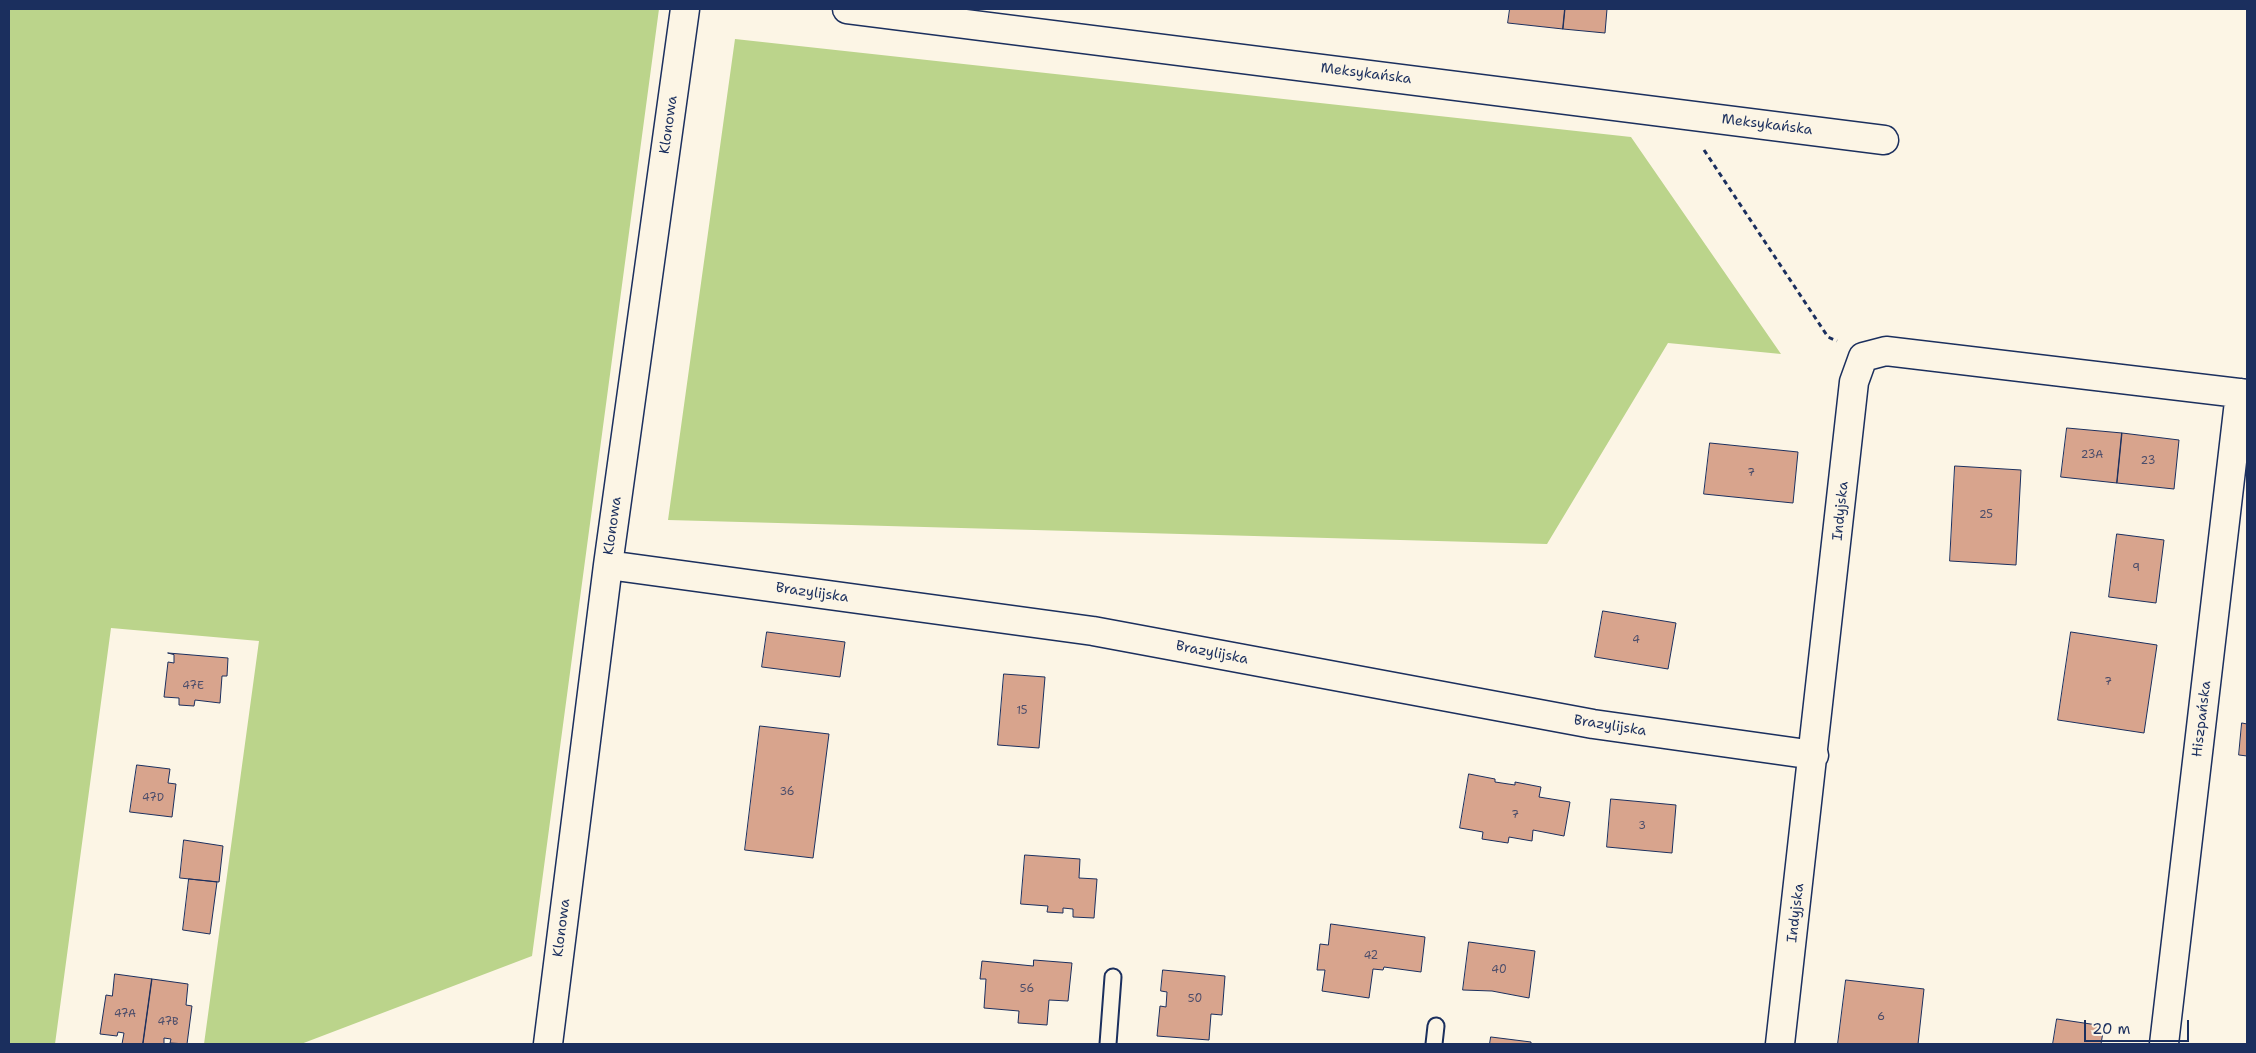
<!DOCTYPE html>
<html>
<head>
<meta charset="utf-8">
<style>
  body { margin:0 }
  #map { position:relative; width:2256px; height:1053px; overflow:hidden; background:#fcf5e5; font-family:"Shantell Sans",sans-serif }
  canvas { display:block }
  .frame { position:absolute; inset:0; border:10px solid #1b2f5e; pointer-events:none }
  .scale { position:absolute; left:2084px; top:1020px; width:105px; height:22px; box-sizing:border-box; border:2px solid #1b2f5e; border-top:0; padding-left:6px; font-size:15px; line-height:18px; white-space:nowrap; color:#1b2f5e; -webkit-text-stroke:4px #fcf5e5; paint-order:stroke }
</style>
</head>
<body>
<div id="map">
<canvas width="2256" height="1053"></canvas>
<div class="frame"></div>
<div class="scale">20 m</div>
</div>
<script>
const ctx = document.querySelector('canvas').getContext('2d');
ctx.lineJoin = 'round';
function fill(path, color) {
  ctx.fillStyle = color;
  ctx.fill(path, 'evenodd');
}
function stroke(path, color, width, dash) {
  ctx.strokeStyle = color;
  ctx.lineWidth = width;
  ctx.lineCap = dash ? 'butt' : 'round';
  ctx.setLineDash(dash || []);
  ctx.stroke(path);
}
function drawText(font, color, halo, rows, align = 'center') {
  ctx.font = font + ' "Shantell Sans",sans-serif';
  ctx.lineWidth = 4.5;
  ctx.setLineDash([]);
  ctx.textBaseline = 'middle';
  ctx.strokeStyle = halo;
  ctx.fillStyle = color;
  for (const [text, x, y, turn = 0] of rows) {
    ctx.save();
    ctx.translate(x, y);
    ctx.rotate((+turn || 0) * Math.PI / 180);
    ctx.textAlign = isNaN(turn) ? turn : align;
    if (halo) ctx.strokeText(text, 0, 0);
    ctx.fillText(text, 0, 0);
    ctx.restore();
  }
}
fill(new Path2D(`
  M9,9H659L532,956L301,1044H204L259,641L111,628L55,1044H9Z
  M735,39L1631,137L1781,354L1668,343L1547,544L668,520Z`), '#bbd48b');
const building = new Path2D(`
  M1510,9H1565L1563,29L1508,23Z
  M1565,9H1607L1605,33L1563,29Z
  M2067,428L2122,433L2117,483L2061,477Z
  M2122,433L2179,440L2174,489L2117,483Z
  M1710,443L1798,452L1793,503L1704,494Z
  M1955,466L2021,470L2016,565L1950,561Z
  M2117,534L2164,540L2156,603L2109,597Z
  M1603,611L1676,623L1668,669L1595,657Z
  M767,632L845,642L840,677L762,667Z
  M2071,632L2157,645L2144,733L2058,720Z
  M168,653L228,658L227,676H222L220,703L195,700L194,706L179,705V698L164,697L168,662L174,663V655Z
  M1004,674L1045,677L1039,748L998,745Z
  M2242,723L2247,724V756L2239,755Z
  M760,726L829,734L813,858L745,850Z
  M137,765L170,769L168,783L176,784L172,817L130,812Z
  M1469,774L1495,779V782L1515,785V782L1541,787L1539,797L1570,802L1564,836L1533,830L1532,841L1509,837L1508,843L1482,839L1483,832L1460,828Z
  M1611,799L1676,805L1672,853L1607,847Z
  M184,840L223,846L219,882L180,878Z
  M1025,855L1080,859L1079,878L1097,879L1094,918L1073,917V909L1063,908V913L1047,912L1048,906L1021,904Z
  M189,879L217,882L210,934L183,930Z
  M1331,924L1425,937L1421,972L1384,967L1383,970L1373,969L1369,998L1322,991L1325,970H1317L1320,944L1328,945Z
  M1469,942L1535,951L1529,998L1492,991L1463,990Z
  M1034,960L1072,963L1068,1001L1049,1000L1047,1025L1018,1023L1019,1011L984,1008L986,979H980L982,961L1033,966Z
  M1163,970L1225,976L1222,1015L1211,1014L1209,1040L1157,1036L1160,1006L1166,1007L1167,992L1161,991Z
  M115,974L152,979L143,1044H122L124,1033L118,1032L117,1036L100,1034L106,995L112,996Z
  M152,979L188,984L186,1005L192,1006L187,1044L170,1043L171,1039L164,1038V1044H143Z
  M1846,980L1924,989L1918,1044H1838Z
  M2057,1019L2104,1026L2101,1044H2053Z
  M1491,1037L1531,1042V1044H1490Z`);
fill(building, '#d8a48d');
stroke(building, '#1b2f5e', 1);
const lane = new Path2D(`
  M1108,1044L1113,977
  M1434,1044L1436,1026`);
const street = new Path2D(`
  M847,9L1884,140
  M608,565L1093,631L1593,724L1814,755
  M548,1044L608,565L685,9
  M1780,1044L1854,382L1863,357L1886,351L2247,394
  M2164,1044L2240,393`);
stroke(lane, '#1b2f5e', 19);
stroke(street, '#1b2f5e', 31);
stroke(new Path2D(`
  M1704,150L1828,337L1837,341`), '#1b2f5e', 3, [5, 4]);
stroke(lane, '#fcf5e5', 15);
stroke(street, '#fcf5e5', 28);
drawText('11px', '#4a4c6a', null, [
  ["23A",2092,455],
  ["23",2148,461],
  ["7",1751,473],
  ["25",1986,515],
  ["9",2136,568],
  ["4",1636,640],
  ["7",2108,682],
  ["47E",193,686],
  ["15",1022,711],
  ["36",787,792],
  ["47D",153,798],
  ["7",1515,815],
  ["3",1642,826],
  ["42",1371,956],
  ["40",1499,970],
  ["56",1027,989],
  ["50",1195,999],
  ["47A",125,1014],
  ["6",1881,1017],
  ["47B",168,1022]
]);
drawText('14px', '#1b2f5e', '#fcf5e5', [
  ["Meksykańska",1366,74,7],
  ["Klonowa",669,125,-82],
  ["Meksykańska",1767,125,7],
  ["Indyjska",1841,511,-84],
  ["Klonowa",613,526,-82],
  ["Brazylijska",812,593,8],
  ["Brazylijska",1212,653,11],
  ["Hiszpańska",2202,719,-83],
  ["Brazylijska",1610,726,9],
  ["Indyjska",1796,913,-83],
  ["Klonowa",562,928,-83]
]);
</script>
</body>
</html>
